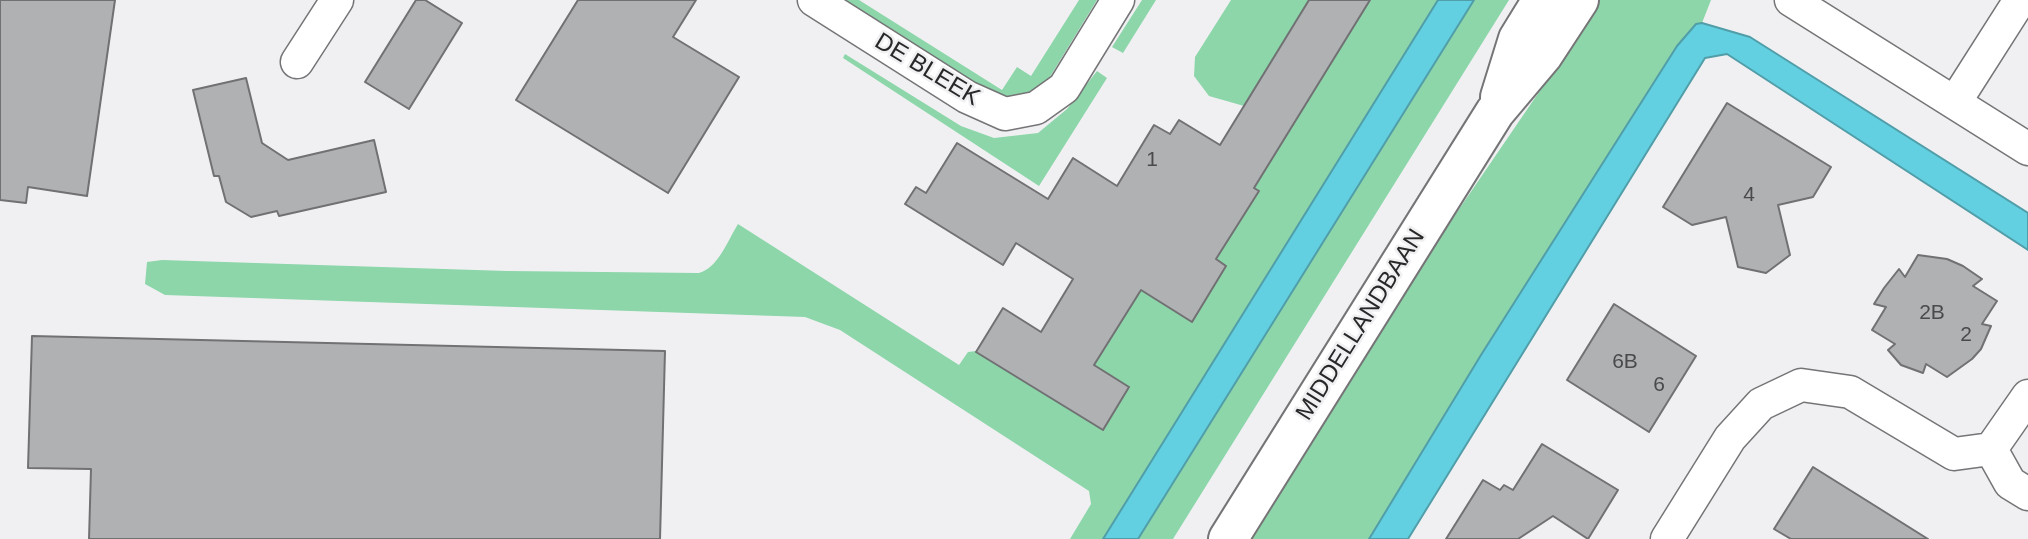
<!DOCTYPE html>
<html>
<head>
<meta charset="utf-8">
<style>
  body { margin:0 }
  canvas { display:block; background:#f0f0f3 }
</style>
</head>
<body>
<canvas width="2028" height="539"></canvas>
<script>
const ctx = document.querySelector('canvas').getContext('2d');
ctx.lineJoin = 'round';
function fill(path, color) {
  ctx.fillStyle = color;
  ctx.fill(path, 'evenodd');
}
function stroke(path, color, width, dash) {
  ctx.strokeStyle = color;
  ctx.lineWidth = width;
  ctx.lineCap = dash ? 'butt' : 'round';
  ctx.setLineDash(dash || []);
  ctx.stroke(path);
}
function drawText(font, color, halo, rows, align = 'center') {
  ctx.font = font + ' Helvetica,sans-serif';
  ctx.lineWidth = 5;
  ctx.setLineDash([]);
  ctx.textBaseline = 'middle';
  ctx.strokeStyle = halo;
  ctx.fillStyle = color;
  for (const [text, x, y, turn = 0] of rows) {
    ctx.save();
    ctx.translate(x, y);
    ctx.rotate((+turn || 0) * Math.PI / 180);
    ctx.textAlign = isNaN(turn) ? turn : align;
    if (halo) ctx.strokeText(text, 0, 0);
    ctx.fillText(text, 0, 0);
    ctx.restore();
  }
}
fill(new Path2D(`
  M833,0H859L1002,90L1017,67L1031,76L1079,0H1097L1048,80L1038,92L995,100Z
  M1142,0H1156L1123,53L1112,47Z
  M1231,0H1309L1244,106L1209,96L1194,76L1195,57Z
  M1370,0H1438L1103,539H1070L1091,504L1089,491L840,330L805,317L165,295L145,284L147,262L162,260L507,271L699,273C718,268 728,240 738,224L959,365L968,352L976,351L1103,430L1129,387L1087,361L1166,248L1180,257L1155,299L1192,322L1226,266L1208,258L1226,243L1258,192L1243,181L1307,103Z
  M1474,0H1509L1173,539H1138Z
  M1597,0H1711L1702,23L1696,24L1677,46L1481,355L1369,539H1246L1371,338L1539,92Z
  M845,54L961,126L994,138L1038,133L1067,109L1097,71L1107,78L1039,186L843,58Z`), '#8dd6aa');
const water = new Path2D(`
  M1438,0H1474L1138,539H1103Z
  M1702,23L1750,37L2028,213V250L1727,54L1705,58L1408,539H1369L1481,355L1677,46L1696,24Z`);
fill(water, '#62d0e0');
stroke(water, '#519ea9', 2);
const building = new Path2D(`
  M0,0H115L87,196L28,187L26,203L0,200Z
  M416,0H425L462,23L409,109L365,82Z
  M578,0H696L673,37L739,77L668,193L516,100Z
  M1309,0H1370L1254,188L1259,191L1216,259L1226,266L1192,322L1141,290L1094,365L1129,387L1103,430L976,352L1003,308L1041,332L1073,279L1016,243L1003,265L905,204L916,187L926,193L957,143L1048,199L1073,158L1117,186L1154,125L1170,134L1179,120L1220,145Z
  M246,78L262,143L288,160L374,140L386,192L279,216L277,211L251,217L226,202L219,176H214L193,90Z
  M1727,103L1831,167L1813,197L1778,205L1790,255L1766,273L1738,267L1726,217L1692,225L1663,207Z
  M1918,255L1947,259L1963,266L1982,279L1973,286L1997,301L1982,324L1991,326L1981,349L1972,359L1947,377L1926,364L1923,373L1901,365L1888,350L1895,344L1872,330L1886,307L1874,304L1884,288L1899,269L1905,277Z
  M1614,304L1696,356L1649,432L1567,380Z
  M32,336L665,351L660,539H89L91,469L28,468Z
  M1542,444L1618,490L1588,539L1553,516L1518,539H1446L1483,480L1500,490L1504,485L1513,490Z
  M1813,467L1869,502L1928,539H1791L1774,529Z`);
fill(building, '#b0b1b3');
stroke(building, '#717174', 2);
const street = new Path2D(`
  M814,0L967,97L1005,114L1036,108L1064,88L1118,0
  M1791,0L2028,149
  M297,62L337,0
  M1955,102L2020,0
  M1991,449L2010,483L2028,494
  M1667,539L1730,438L1761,404L1801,385L1850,392L1954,454L1991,449L2028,396`);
const secondary = new Path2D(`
  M1500,97L1518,39L1542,0
  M1228,539L1495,112L1543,55L1579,0`);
stroke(street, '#757577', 35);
stroke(secondary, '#757577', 42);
stroke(street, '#fff', 32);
stroke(secondary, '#fff', 38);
drawText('21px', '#4a4a4c', null, [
  ["1",1152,160],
  ["4",1749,195],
  ["2B",1932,313],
  ["2",1966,335],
  ["6B",1625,362],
  ["6",1659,385]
]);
drawText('24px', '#282829', '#f0f0f3', [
  ["DE BLEEK",927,70,31],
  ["MIDDELLANDBAAN",1361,325,-58]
]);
</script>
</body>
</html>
